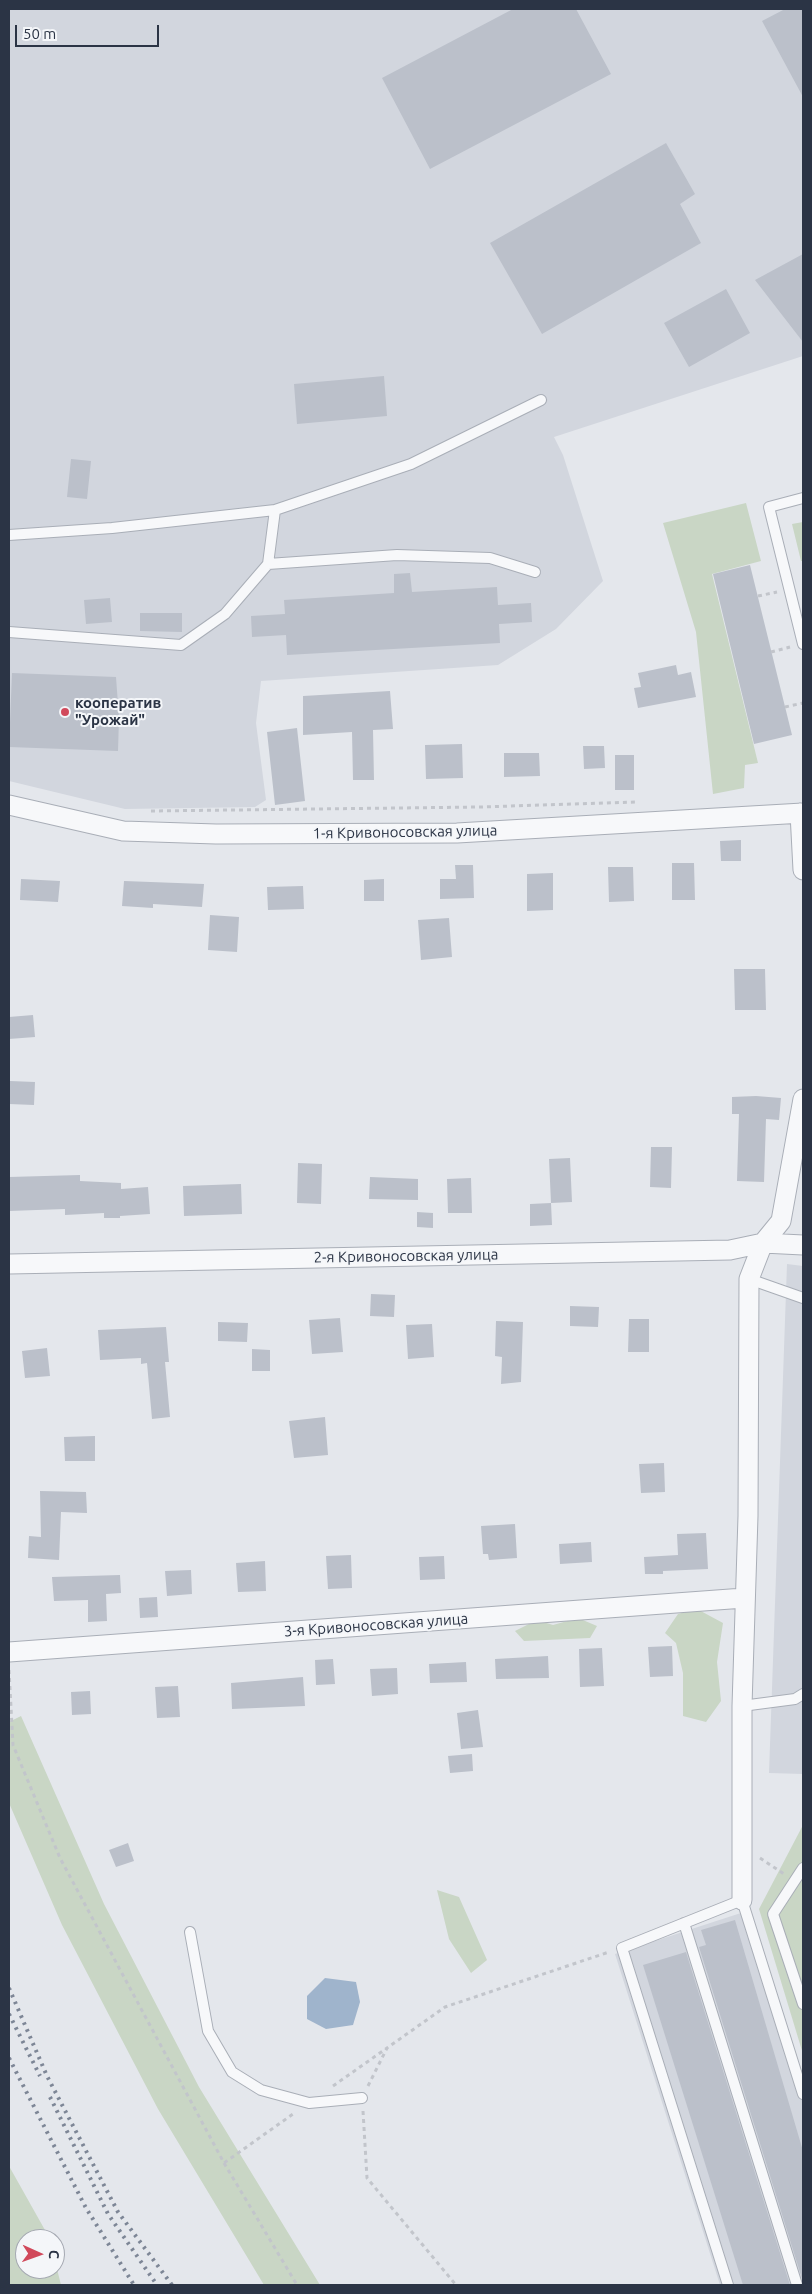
<!DOCTYPE html>
<html>
<head>
<meta charset="utf-8">
<style>
  body { margin:0 }
  #map { position:relative; width:812px; height:2294px; overflow:hidden; background:#e4e7ec; font-family:Ubuntu,sans-serif }
  canvas { display:block }
  .frame { position:absolute; inset:0; border:10px solid #2b3445; pointer-events:none }
  .north { position:absolute; left:15px; top:2229px; width:50px; height:50px; box-sizing:border-box; background:#f4f6f9; border:1px solid #a4a8b1; border-radius:50%; rotate:92deg; font-size:14px; font-weight:700; line-height:20px; text-align:center; color:#2b3445 }
  .north::after { content:''; display:block; margin:auto; width:18px; height:22px; background:#d1495b; clip-path:polygon(50% 0,100% 100%,50% 72%,0 100%) }
  .scale { position:absolute; left:15px; top:25px; width:144px; height:22px; box-sizing:border-box; border:2px solid #2b3445; border-top:0; padding-left:6px; font-size:15px; line-height:18px; white-space:nowrap; color:#2b3445; -webkit-text-stroke:4px #f4f6f9; paint-order:stroke }
</style>
</head>
<body>
<div id="map">
<canvas width="812" height="2294"></canvas>
<div class="frame"></div>
<div class="north">С</div>
<div class="scale">50 m</div>
</div>
<script>
const ctx = document.querySelector('canvas').getContext('2d');
ctx.lineJoin = 'round';
function fill(path, color) {
  ctx.fillStyle = color;
  ctx.fill(path, 'evenodd');
}
function stroke(path, color, width, dash) {
  ctx.strokeStyle = color;
  ctx.lineWidth = width;
  ctx.lineCap = dash ? 'butt' : 'round';
  ctx.setLineDash(dash || []);
  ctx.stroke(path);
}
function drawText(font, color, halo, rows, align = 'center') {
  ctx.font = font + ' Ubuntu,sans-serif';
  ctx.lineWidth = 4;
  ctx.setLineDash([]);
  ctx.textBaseline = 'middle';
  ctx.strokeStyle = halo;
  ctx.fillStyle = color;
  for (const [text, x, y, turn = 0] of rows) {
    ctx.save();
    ctx.translate(x, y);
    ctx.rotate((+turn || 0) * Math.PI / 180);
    ctx.textAlign = isNaN(turn) ? turn : align;
    if (halo) ctx.strokeText(text, 0, 0);
    ctx.fillText(text, 0, 0);
    ctx.restore();
  }
}
fill(new Path2D(`
  M9,9H803V356L554,437L563,455L603,581L556,629L498,665L261,681L256,723L266,800L255,807L125,809L9,781Z
  M787,1264L803,1266V1774L769,1773Z
  M747,1911L803,2085V2285H720L615,1954Z`), '#d2d6de');
fill(new Path2D(`
  M746,503L761,561L712,574L758,763L745,765L744,788L713,794L696,632L663,523Z
  M803,522V561H801L792,524Z
  M697,1609L723,1623L717,1662L721,1701L706,1722L683,1716V1673L676,1643L665,1633L678,1614Z
  M578,1618L597,1626L590,1638L524,1641L515,1631L537,1620L553,1625Z
  M21,1716L104,1904L199,2087L320,2285H264L158,2109L62,1925L9,1803V1722Z
  M803,1825V2054L759,1909Z
  M437,1890L459,1897L487,1960L471,1973L449,1939Z
  M9,2166L50,2239H25V2269H55V2261L61,2285H9Z`), '#c9d6c5');
fill(new Path2D(`
  M325,1978L356,1982L360,2002L353,2025L326,2029L307,2019V1996Z`), '#9fb4cc');
fill(new Path2D(`
  M513,9H576L611,74L430,169L382,78Z
  M785,9H803V97L762,21Z
  M666,143L695,194L680,204L701,243L542,334L490,243Z
  M803,254V342L755,280Z
  M726,289L750,333L689,367L664,323Z
  M384,376L387,416L297,424L294,384Z
  M71,459L91,461L87,499L67,497Z
  M750,565L792,735L754,744L713,574Z
  M410,573L412,592L497,587L498,605L531,603L532,622L499,624L500,643L287,655L286,635L252,637L251,616L285,614L284,600L394,593V574Z
  M110,598L112,622L86,624L84,600Z
  M140,613H182V632L140,631Z
  M676,665L678,675L691,672L696,697L638,708L634,688L641,687L638,673Z
  M12,673L116,677L119,718L118,751L9,747Z
  M390,691L393,729L373,730L374,780H353L352,732L303,735V696Z
  M297,728L305,801L275,805L267,732Z
  M462,744L463,778L426,779L425,745Z
  M583,746H604L605,768L584,769Z
  M504,753H539L540,776L504,777Z
  M615,755H634V790H615Z
  M741,840V861H721L720,841Z
  M672,863H694L695,900H672Z
  M455,865H473L474,898L440,899V879H456Z
  M608,867H633L634,901L609,902Z
  M553,873V910L527,911V874Z
  M21,879L60,881L58,902L20,900Z
  M384,879V901H364V880Z
  M124,881L204,884L202,907L153,904V908L122,906Z
  M303,886L304,909L268,910L267,887Z
  M210,915L239,917L237,952L208,950Z
  M449,918L452,957L421,960L418,920Z
  M734,969H765L766,1010H735Z
  M33,1015L35,1037L9,1039V1017Z
  M10,1081L35,1082L34,1105L9,1104Z
  M756,1096L781,1098L779,1120L766,1119L764,1182L737,1181L739,1114H732V1097Z
  M651,1147H672L671,1188L650,1187Z
  M570,1158L572,1202L551,1203L549,1159Z
  M298,1163L322,1164L321,1204L297,1203Z
  M80,1175V1181L121,1183V1189L148,1187L150,1214L120,1216V1218H104V1213L65,1215V1209L9,1211V1177Z
  M370,1177L418,1179V1200L369,1199Z
  M471,1178L472,1213H448L447,1179Z
  M241,1184L242,1214L184,1216L183,1186Z
  M551,1203L552,1225L530,1226V1204Z
  M417,1212L433,1213V1228L417,1227Z
  M371,1294L395,1295L394,1317L370,1316Z
  M570,1306L599,1307L598,1327L570,1326Z
  M340,1318L343,1352L312,1354L309,1320Z
  M629,1319H649V1352H628Z
  M496,1321L523,1322L521,1382L501,1384L502,1357L495,1356Z
  M218,1322L248,1323L247,1342L218,1341Z
  M432,1324L434,1357L408,1359L406,1325Z
  M166,1327L169,1362H165L170,1417L152,1419L147,1363L141,1364V1358L100,1360L98,1330Z
  M47,1348L50,1376L25,1378L22,1351Z
  M252,1349L270,1350V1371H252Z
  M325,1417L328,1455L294,1458L289,1421Z
  M95,1436V1461H65L64,1437Z
  M664,1463L665,1492L641,1493L639,1464Z
  M40,1491L86,1492L87,1513L61,1512L59,1560L28,1558L29,1536L41,1537Z
  M515,1524L517,1558L489,1560L488,1554H483L481,1526Z
  M706,1533L708,1569L663,1571V1574H645L644,1557L678,1555L677,1534Z
  M591,1542L592,1562L560,1564L559,1544Z
  M351,1555L352,1588L328,1589L326,1556Z
  M444,1556L445,1579L420,1580L419,1557Z
  M265,1561L266,1591L238,1592L236,1563Z
  M191,1570L192,1594L167,1596L165,1571Z
  M120,1575L121,1593L106,1594L107,1621L88,1622V1600L54,1601L52,1577Z
  M157,1597L158,1617L140,1618L139,1598Z
  M672,1646L673,1676L650,1677L648,1647Z
  M602,1648L604,1686L580,1687L579,1649Z
  M548,1656L549,1678L496,1679L495,1659Z
  M333,1659L335,1684L316,1685L315,1660Z
  M466,1662L467,1682L430,1683L429,1664Z
  M397,1668L398,1694L372,1696L370,1669Z
  M303,1677L305,1706L232,1709L231,1683Z
  M178,1686L180,1717L157,1718L155,1687Z
  M90,1691L91,1714L72,1715L71,1692Z
  M478,1710L483,1747L461,1749L457,1713Z
  M472,1754L473,1771L450,1773L448,1756Z
  M128,1843L134,1861L116,1867L109,1850Z
  M735,1920L803,2151V2282L699,1947L706,1945L701,1930Z
  M686,1952L790,2285H743L643,1965Z`), '#bbc0ca');
const service = new Path2D(`
  M803,498L769,507L803,644
  M9,535L112,528L275,510L411,464L541,400
  M268,564L397,555L490,558L535,572
  M9,632L181,645L225,614L268,564L275,510
  M749,1279L803,1298
  M742,1706L795,1699L803,1694
  M803,1868L773,1914L803,2004
  M684,1923L797,2285
  M190,1932L208,2031L232,2072L261,2090L309,2103L362,2098
  M728,2285L622,1948L742,1900L803,2094`);
const minor = new Path2D(`
  M9,805L123,831L216,834L457,833L803,813
  M800,813L803,870
  M9,1264L730,1250L763,1243L803,1245
  M9,1652L744,1598
  M742,1900V1706L748,1516L749,1279L763,1243L781,1221L803,1099`);
stroke(service, '#a9aeb7', 12);
stroke(minor, '#a9aeb7', 21);
stroke(new Path2D(`
  M758,596L777,592
  M771,652L790,647
  M785,707L803,703
  M151,811L480,807L635,802
  M9,1670L13,1745L60,1858L224,2163L293,2114
  M760,1858L784,1874
  M333,2086L387,2048
  M368,2086L387,2048L445,2007L609,1952
  M363,2111L367,2178L456,2285
  M224,2163L297,2285`), '#c2c5cb', 3, [4, 4]);
stroke(service, '#f7f8fa', 10);
stroke(minor, '#f7f8fa', 19);
stroke(new Path2D(`
  M9,1988L47,2076L118,2212L172,2285
  M9,2014L40,2076
  M9,2058L86,2208L134,2285
  M50,2097L108,2214L157,2285`), '#7d8696', 4, [2.5, 5]);
for (const [x, y, r, color] of [
  [65,712,5,"#d1495b"]
]) {
  const dot = new Path2D();
  dot.arc(x, y, r, 0, 2 * Math.PI);
  ctx.fillStyle = color;
  ctx.fill(dot);
  stroke(dot, '#f4f6f9', 2);
}
drawText('bold 15px', '#2b3445', '#f4f6f9', [
  ["кооператив",75,703],
  ["\"Урожай\"",75,720]
], 'left');
drawText('15px', '#2b3445', '#f4f6f9', [
  ["1-я Кривоносовская улица",405,832,-1],
  ["2-я Кривоносовская улица",406,1256,-1],
  ["3-я Кривоносовская улица",376,1625,-4]
]);
</script>
</body>
</html>
